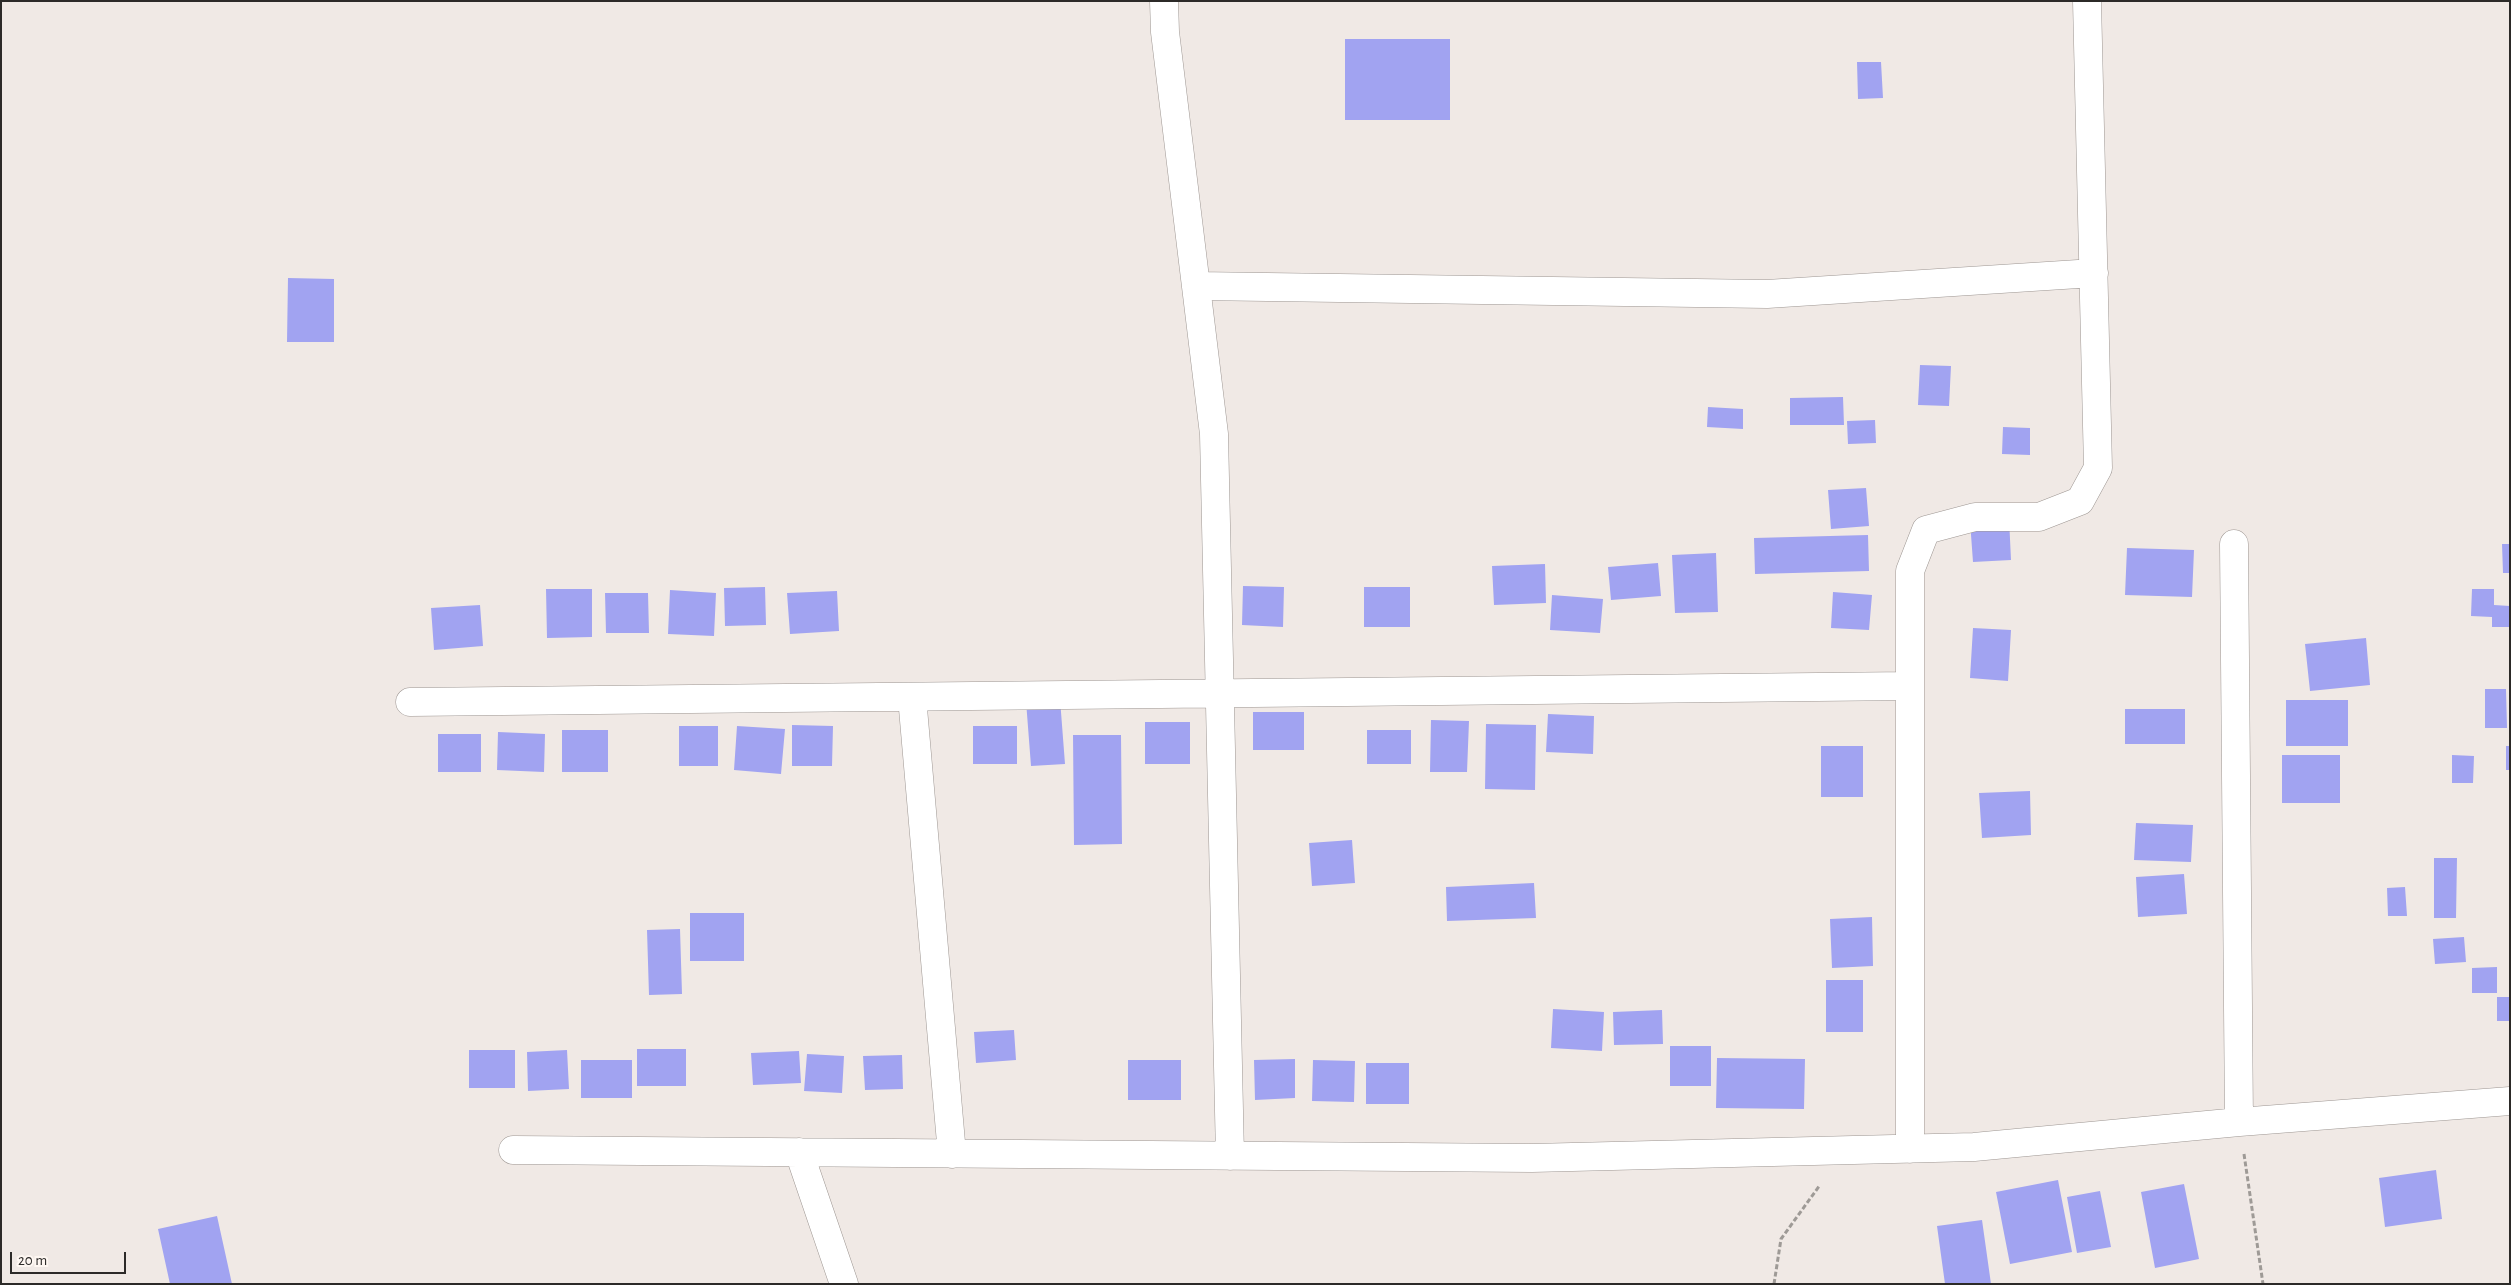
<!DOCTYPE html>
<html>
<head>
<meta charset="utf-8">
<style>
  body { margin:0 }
  #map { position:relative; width:2511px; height:1285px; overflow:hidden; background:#f0e9e5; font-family:"Alegreya Sans",sans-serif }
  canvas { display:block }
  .frame { position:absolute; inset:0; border:2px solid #2c2a28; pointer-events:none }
  .scale { position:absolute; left:10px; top:1252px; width:116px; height:22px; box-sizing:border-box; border:2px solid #2c2a28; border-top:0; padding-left:6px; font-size:15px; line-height:18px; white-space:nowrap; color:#2c2a28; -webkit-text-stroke:4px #fef7f2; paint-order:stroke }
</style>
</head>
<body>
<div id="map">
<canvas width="2511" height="1285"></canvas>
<div class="frame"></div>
<div class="scale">20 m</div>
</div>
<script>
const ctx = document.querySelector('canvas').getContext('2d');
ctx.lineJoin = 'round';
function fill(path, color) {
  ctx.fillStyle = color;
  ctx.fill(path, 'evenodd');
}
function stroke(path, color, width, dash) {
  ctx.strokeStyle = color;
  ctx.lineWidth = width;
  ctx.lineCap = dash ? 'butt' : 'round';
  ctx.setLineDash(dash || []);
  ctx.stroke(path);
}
fill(new Path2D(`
  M1345,39H1450V120H1345Z
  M1857,62H1881L1883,98L1858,99Z
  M288,278L334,279V342H287Z
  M1920,365L1951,366L1949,406L1918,405Z
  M1843,397L1844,425H1790V398Z
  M1708,407L1743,409V429L1707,427Z
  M1875,420L1876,443L1848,444L1847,421Z
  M2003,427L2030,428V455L2002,454Z
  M1866,488L1869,526L1831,529L1828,490Z
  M2009,518L2011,560L1973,562L1970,521Z
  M1868,535L1869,571L1755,574L1754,538Z
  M2502,544H2510V573H2503Z
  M2127,548L2194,550L2192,597L2125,595Z
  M1716,553L1718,612L1675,613L1672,555Z
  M1658,563L1661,596L1611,600L1608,567Z
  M1545,564L1546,603L1494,605L1492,566Z
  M1243,586L1284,587L1283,627L1242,625Z
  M765,587L766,625L725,626L724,588Z
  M1364,587H1410V627H1364Z
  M546,589H592V637L547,638Z
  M2472,589H2494V605L2510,606V627H2492V617L2471,616Z
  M670,590L716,593L714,636L668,634Z
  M837,591L839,631L790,634L787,593Z
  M1833,592L1872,595L1869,630L1831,628Z
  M605,593H648L649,633H606Z
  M1552,595L1603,599L1600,633L1550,630Z
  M480,605L483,646L434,650L431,608Z
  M1973,628L2011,630L2008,681L1970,678Z
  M2366,638L2370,685L2310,691L2305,644Z
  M2485,689H2506L2507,728H2485Z
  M1060,699L1065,764L1031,766L1026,701Z
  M2286,700H2348V746H2286Z
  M2125,709H2185V744H2125Z
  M1253,712H1304V750H1253Z
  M1548,714L1594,716L1593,754L1546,752Z
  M1431,720L1469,721L1467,772H1430Z
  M1145,722H1190V764H1145Z
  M1486,724L1536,725L1535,790L1485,789Z
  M792,725L833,726L832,766H792Z
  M679,726H718V766H679Z
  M737,726L785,729L781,774L734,770Z
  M973,726H1017V764H973Z
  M562,730H608V772H562Z
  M1367,730H1411V764H1367Z
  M498,732L545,734L544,772L497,770Z
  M438,734H481V772H438Z
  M1073,735H1121L1122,844L1074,845Z
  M1821,746H1863V797H1821Z
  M2506,746H2510V770H2506Z
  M2282,755H2340V803H2282Z
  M2452,755L2474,756L2473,783H2452Z
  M2030,791L2031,835L1982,838L1979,793Z
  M2136,823L2193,825L2191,862L2134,860Z
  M1352,840L1355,883L1312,886L1309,843Z
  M2434,858H2457L2456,918H2434Z
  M2184,874L2187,914L2138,917L2136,877Z
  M1534,883L1536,918L1447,921L1446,887Z
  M2405,887L2407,916H2388L2387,888Z
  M690,913H744V961H690Z
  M1872,917L1873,966L1832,968L1830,919Z
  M680,929L682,994L649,995L647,930Z
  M2464,937L2466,962L2435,964L2433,939Z
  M2497,967V993H2472V968Z
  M1826,980H1863V1032H1826Z
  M2497,997H2510V1021H2497Z
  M1553,1009L1604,1012L1602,1051L1551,1048Z
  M1662,1010L1663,1044L1614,1045L1613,1012Z
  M1014,1030L1016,1060L976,1063L974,1032Z
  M1670,1046H1711V1086H1670Z
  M637,1049H686V1086H637Z
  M469,1050H515V1088H469Z
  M567,1050L569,1089L528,1091L527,1052Z
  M799,1051L801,1083L753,1085L751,1053Z
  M807,1054L844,1056L842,1093L804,1091Z
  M902,1055L903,1089L865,1090L863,1056Z
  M1717,1058L1805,1059L1804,1109L1716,1108Z
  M1295,1059V1098L1255,1100L1254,1060Z
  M581,1060H632V1098H581Z
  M1128,1060H1181V1100H1128Z
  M1313,1060L1355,1061L1354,1102L1312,1101Z
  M1366,1063H1409V1104H1366Z
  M2436,1170L2442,1219L2385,1227L2379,1178Z
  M2058,1180L2072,1252L2010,1264L1996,1192Z
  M2184,1184L2199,1259L2155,1268L2141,1192Z
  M2100,1191L2111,1247L2077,1253L2067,1197Z
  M217,1216L232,1284H170L158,1229Z
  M1982,1220L1991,1284H1945L1937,1226Z`), '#a1a3f1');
const minor = new Path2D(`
  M1164,1L1165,32L1214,434L1230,1156
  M1196,286L1767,294L2094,273
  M2234,544L2239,1122
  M912,697L952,1154
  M410,702L1910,686
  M1910,1149V571L1926,530L1975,517H2039L2080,501L2098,468L2087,1
  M513,1150L1532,1158L1974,1147L2239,1122L2510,1101
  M799,1152L844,1284`);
stroke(minor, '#9d9692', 29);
stroke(new Path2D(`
  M2244,1154L2263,1284
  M1774,1284L1781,1239L1820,1185`), '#9e9a96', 3, [5, 2.5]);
stroke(minor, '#fff', 28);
</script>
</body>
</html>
